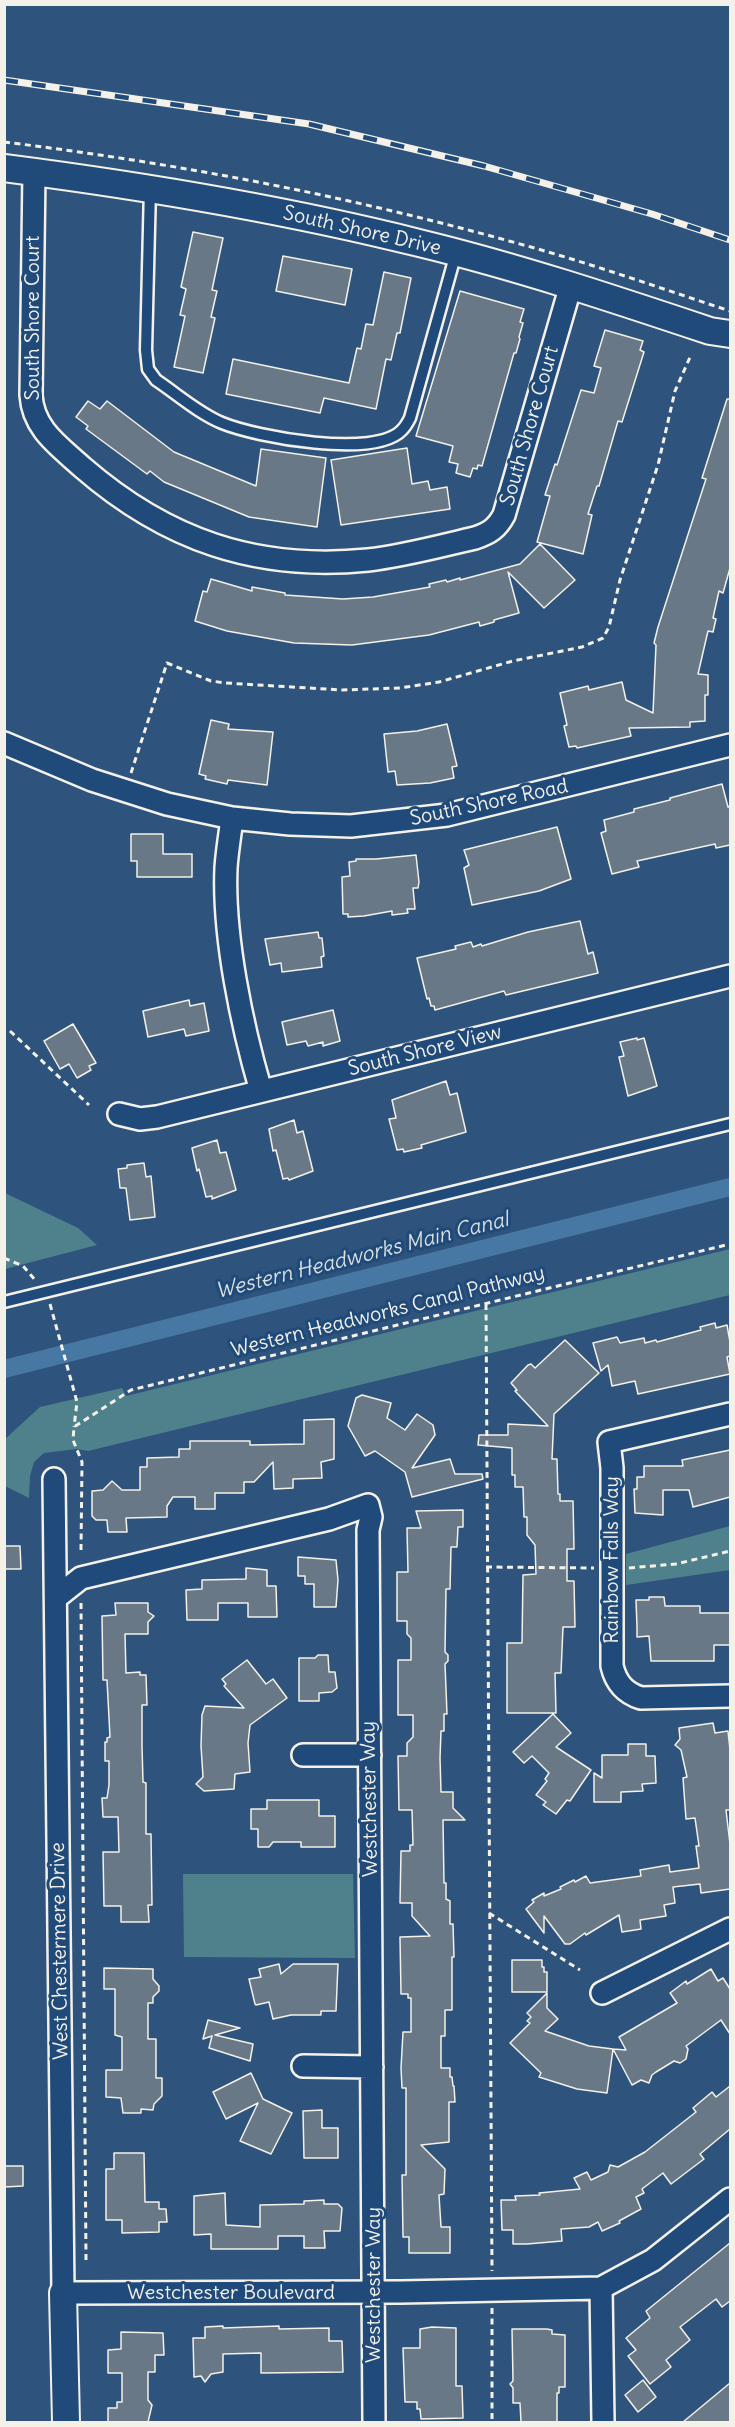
<!DOCTYPE html>
<html>
<head>
<meta charset="utf-8">
<style>
  body { margin:0 }
  #map { position:relative; width:735px; height:2427px; overflow:hidden; background:#2e537d; font-family:Delius,sans-serif }
  canvas { display:block }
  .frame { position:absolute; inset:0; border:6px solid #f4f1e8; pointer-events:none }
</style>
</head>
<body>
<div id="map">
<canvas width="735" height="2427"></canvas>
<div class="frame"></div>
</div>
<script>
const ctx = document.querySelector('canvas').getContext('2d');
ctx.lineJoin = 'round';
function fill(path, color) {
  ctx.fillStyle = color;
  ctx.fill(path, 'evenodd');
}
function stroke(path, color, width, dash) {
  ctx.strokeStyle = color;
  ctx.lineWidth = width;
  ctx.lineCap = dash ? 'butt' : 'round';
  ctx.setLineDash(dash || []);
  ctx.stroke(path);
}
function drawText(font, color, halo, rows, align = 'center') {
  ctx.font = font + ' Delius,sans-serif';
  ctx.lineWidth = 6;
  ctx.setLineDash([]);
  ctx.textBaseline = 'middle';
  ctx.strokeStyle = halo;
  ctx.fillStyle = color;
  for (const [text, x, y, turn = 0] of rows) {
    ctx.save();
    ctx.translate(x, y);
    ctx.rotate((+turn || 0) * Math.PI / 180);
    ctx.textAlign = isNaN(turn) ? turn : align;
    if (halo) ctx.strokeText(text, 0, 0);
    ctx.fillText(text, 0, 0);
    ctx.restore();
  }
}
fill(new Path2D(`
  M5,1193L78,1228L97,1245L5,1269Z
  M730,1249V1295L88,1451L77,1449L44,1453L34,1462L30,1476L29,1498L5,1486V1439L40,1407L122,1388L126,1396Z
  M730,1526V1570L626,1585V1554Z
  M183,1874H353L355,1958L184,1957Z`), '#4f818c');
stroke(new Path2D(`
  M4,1369L730,1187`), '#4778a4', 18);
const building = new Path2D(`
  M193,232L223,238L212,290L217,291L211,317L215,318L203,373L174,367L185,316L180,315L186,289L181,287Z
  M283,256L352,269L345,305L276,291Z
  M384,272L411,278L400,333H397L391,360L386,359L376,409L324,398L320,413L226,394L233,359L349,383L357,348L361,349L366,324L373,325Z
  M460,291L524,309L520,322L523,323L519,337L520,339L516,353H514L482,466L478,465L477,469L473,468L470,477L456,473L458,464L449,462L453,446L416,436Z
  M605,330L643,341L640,350L644,352L622,422L618,421L599,486H597L588,514L592,515L583,554L537,542L550,496L545,495L555,464L557,465L581,390L594,393L601,368L594,366Z
  M727,399H730V568L723,593L719,591L713,618L716,619L713,632L708,631L698,674L708,675V695H705V721L690,722V727L629,728L631,736L577,748L576,746L569,747L564,726L567,725L560,693L588,686L589,690L622,682L626,700L653,713L656,645L654,643L658,627L706,479L702,478Z
  M88,401L100,409L107,401L174,452L256,486L261,449L326,458L317,527L249,517L164,482L150,471L147,474L86,429L88,426L76,417Z
  M407,448L412,484L428,481L430,490L447,487L450,509L341,525L331,460Z
  M540,544L575,580L544,608L508,572L519,613L494,620V622L480,626L479,622L429,635L352,645L294,643L227,631L195,621L203,591L207,592L211,579L252,591V587L285,593V595L343,599L373,597L430,587L429,584L446,580L447,582L460,578V580L520,564Z
  M211,720L229,724L228,729L273,732L267,785L228,780L227,784L205,779L206,776L199,774Z
  M447,724L457,766L452,767L454,778L430,783L397,785L395,771L388,772L384,734L417,731Z
  M722,784L728,807L730,806V845L716,848L715,844L637,861L639,867L612,874L601,833L606,831L604,820L634,812V809L670,800V798Z
  M557,827L571,879L539,891L472,905L464,868L469,865L464,850Z
  M131,834H163V854H192V877H137V861H131Z
  M416,855L419,882L418,888H413L415,909H407L408,913L392,915V911L364,916L348,917V914H343L342,877L350,876L349,862L356,861V859H376Z
  M580,921L588,954L593,952L598,973L506,995L504,991L435,1010L434,1006H431L429,998L427,999L417,958L456,949L455,946L471,942L473,947L481,944L482,946L528,932Z
  M318,932L319,938H322L324,956L321,957L322,967L282,972L281,963L270,965L265,939Z
  M189,1000L190,1006L204,1003L209,1031L186,1036L184,1029L148,1037L143,1011Z
  M333,1010L340,1041L323,1046V1042L308,1046L306,1041L287,1045L282,1022Z
  M73,1024L96,1063L89,1066L91,1070L77,1078L69,1064L60,1069L44,1041Z
  M637,1038V1040L644,1038L657,1086L628,1096L619,1057L624,1056L620,1042Z
  M446,1081L450,1095L457,1093L466,1132L421,1145L422,1148L404,1152L403,1149L397,1150L389,1119L396,1118L392,1100Z
  M294,1120L297,1133L303,1131L313,1171L289,1180L288,1178L283,1179L276,1150L273,1151L269,1129Z
  M217,1140L220,1153L226,1152L236,1190L212,1199V1196L206,1197L199,1169L197,1171L192,1148Z
  M144,1163L146,1177L151,1176L155,1217L130,1220L126,1188H120L118,1169L127,1168V1165Z
  M715,1323L716,1328L727,1325L730,1342V1356L727,1357L730,1374L638,1394L635,1381L612,1386L608,1365L601,1371L593,1343L617,1337L620,1343L644,1338L645,1343L656,1340L657,1342L701,1330L700,1327Z
  M565,1340L599,1373L554,1414L552,1459H557L558,1494H560V1501H573L574,1549H567V1581H574L575,1627H563L561,1673H555L556,1713H507V1643H522L523,1575L536,1574L535,1545L527,1535V1517H524L523,1487H515V1475H512V1448L478,1445L479,1435H508V1424L548,1426L515,1391L517,1390L511,1383L528,1365L531,1364L535,1368Z
  M362,1395L391,1403L387,1418L405,1430L417,1414L433,1425L435,1435L412,1468L450,1459L455,1474H482L483,1479L412,1497L405,1472L375,1451L365,1456L348,1426L356,1398Z
  M334,1419V1459L321,1462L322,1478L293,1479V1488L274,1489L273,1462L254,1482H244V1493H215V1509H195V1497H173L167,1506V1517L126,1518L127,1532H108L107,1520H96L92,1516V1491L103,1490L112,1481L122,1490H140V1467H147V1458L179,1457V1449H190V1441H250V1445L304,1444V1420Z
  M730,1450V1497L693,1507L689,1490H663V1515L635,1513L634,1489H637V1477H644V1466H683L682,1460Z
  M463,1510V1527H458L457,1547H451L450,1589H446L445,1652L448,1655V1661L445,1664L447,1714H444V1731H441L440,1758L441,1792H453V1808L465,1820H443L444,1883H446V1899L450,1901V1924H453L454,1957H452V2010H445V2036H441V2068H450V2077H452L453,2086H454L455,2102H449V2142L421,2145L445,2169L444,2194L439,2195L441,2227H450V2253H409V2237H403L402,2175H406V2088H402L401,2068L403,2032H411V1998H408V1994H401L400,1937L430,1936L412,1916V1903H400L401,1851H410V1845H413L412,1810H399L398,1756H407V1743L413,1737V1715H398V1660H411V1638L407,1634V1621H397V1572H408L407,1528H421L416,1511Z
  M4,1546H20L21,1569H4Z
  M298,1557L336,1560L338,1580L336,1607H314V1584H305V1576H298Z
  M246,1568L267,1570V1586H276L277,1617H248V1603H218V1620H187L186,1590L202,1589V1580L246,1579Z
  M649,1597H664L665,1606H700V1613H730V1645H714V1661H651L649,1636L637,1637V1627L636,1600H649Z
  M115,1603H148V1612L154,1616L148,1622V1634H125L126,1673L140,1672V1675H146L147,1705H142V1746L143,1782L146,1783V1834H151L152,1905H148L149,1922H121V1906H104L103,1852H119L118,1817H103L102,1798H107L109,1785V1761H105V1742H107V1738L110,1737L107,1680H103L102,1616L116,1615Z
  M318,1655H328L329,1672H335L337,1688L332,1692L319,1693V1701H299V1658H315Z
  M247,1660L266,1684L273,1679L287,1698L250,1725L248,1743L250,1772L235,1774L234,1789L204,1791L196,1784L203,1777L201,1746L202,1715L205,1706L244,1708L224,1686L226,1684L222,1679Z
  M553,1714L571,1733L556,1747L591,1770L570,1801L567,1800L556,1814L543,1805L546,1802L536,1795L547,1781L545,1779L549,1773L532,1756L524,1763L513,1752Z
  M713,1723L715,1733L728,1731L730,1750V1810H726L730,1844V1889L701,1893L700,1884L673,1887L675,1903L664,1905L666,1916L640,1920L641,1929L622,1932L619,1915L586,1935L585,1933L570,1944H565L544,1916V1933L526,1909L534,1902L532,1900L544,1893V1896L561,1889L560,1887L574,1880L575,1882L586,1876L590,1883L641,1876L640,1870L669,1865L670,1872L699,1868L696,1846H699L695,1818L686,1819L683,1778L687,1777L681,1750L675,1745L680,1739L679,1728Z
  M628,1744H646V1756H655L656,1783L642,1784L643,1791L621,1792V1802H594V1773L602,1778V1755H628Z
  M267,1800H319V1816H335V1847H301V1842H273L269,1847H258V1829H251V1809H267Z
  M512,1960H542V1967H544V1972H547V1992H512Z
  M279,1964L281,1974L293,1964H338L336,2011H321V2015H291L273,2019L269,2002L256,2005L255,2004L249,1979L261,1977L259,1969Z
  M104,1968L153,1969V1979L159,1986V1991L153,1997V2003H148V2039H156V2078H162V2096L154,2104L153,2110L141,2109V2113H123L121,2098L106,2097V2070H122V2037L115,2035V1989H104Z
  M711,1969L718,1981L723,1978L730,1989V2034L721,2020L686,2046L688,2049L686,2059L680,2063L674,2061L656,2072L652,2075L649,2083L641,2080L632,2085L613,2049L626,2050L619,2037L677,2003L670,1993L686,1981L687,1984Z
  M547,1993V2008L558,2019L545,2031L589,2046L613,2049L607,2093L577,2089L539,2077L541,2073L510,2043L530,2023L527,2021L531,2017L527,2013Z
  M208,2020L240,2028L215,2035L253,2044L250,2061L209,2048L212,2036L203,2039Z
  M251,2073L263,2099L292,2113L271,2154L240,2141L258,2103L226,2119L213,2092Z
  M730,2086V2129L700,2154L704,2159L671,2184L663,2173L642,2189L644,2193L636,2197L641,2209L619,2221L620,2223L602,2231L598,2222L589,2227L561,2229L562,2241L527,2244H513V2230H502L501,2200H516L515,2196L540,2195L539,2193L580,2189L574,2178L587,2172L591,2180L608,2172L610,2165L618,2167L645,2152L696,2112L693,2108L712,2092L716,2097Z
  M322,2110V2128H338V2158H304L303,2111Z
  M114,2153H144L145,2202H159V2209H166L167,2222H159V2232L122,2233V2220H106V2169H114Z
  M4,2166H23V2186L4,2187Z
  M225,2193L226,2225L260,2227V2205L304,2204V2201L324,2200V2204H338L342,2208L340,2231H324L325,2248H304V2236H278V2249H211V2234L194,2235V2196Z
  M730,2243V2301L722,2307L716,2299L680,2327L690,2340L666,2360L671,2367L650,2384L628,2356L636,2350L626,2338L650,2318L646,2311Z
  M223,2326V2328L279,2326V2329L329,2328V2341H342L343,2372L261,2373V2353L223,2354V2372L211,2374L205,2382L201,2376L194,2377L193,2338H205V2327Z
  M432,2327L456,2328V2386H462L463,2418L421,2419L420,2409H417V2402H405L403,2348H420V2329Z
  M512,2329H547L552,2330V2334L565,2335V2387H559V2393H557V2422H521L520,2403H513V2388L510,2384L513,2381Z
  M121,2332L163,2333L164,2355H155V2372H148V2400L152,2405L148,2422H108V2408H117V2402H122V2373H108V2350L121,2349Z
  M643,2380L656,2397L638,2412L625,2395Z
  M730,2383V2422H683Z`);
fill(building, '#687887');
stroke(building, '#f4f1e8', 1.5);
const service = new Path2D(`
  M150,188L146,350L148,369L156,380C177,394 198,413 222,423C256,437 375,459 402,430C405,427 408,422 410,418L456,253
  M4,1302L730,1124`);
const minor = new Path2D(`
  M34,172L31,395C33,429 59,446 82,467C166,540 256,571 368,560C404,556 440,546 475,538C490,533 497,528 504,515L571,285
  M4,743L92,780L167,804L232,818L290,824L351,826L447,815L730,745
  M232,818C230,835 227,852 226,868C223,936 242,1026 261,1091
  M119,1114L140,1119L157,1117L730,976
  M730,1414L609,1442L612,1468V1666C616,1683 625,1693 641,1698L730,1696
  M54,1479L63,2293L401,2292L601,2288L653,2260L730,2199
  M57,1597L81,1578L329,1519L368,1505L371,1517L368,1530L374,2422
  M303,1755H370
  M602,1993L730,1929
  M303,2066L372,2067
  M601,2288L603,2422`);
const tertiary = new Path2D(`
  M4,168C144,186 283,209 419,243C518,267 614,299 710,331L730,334
  M63,2293L66,2422`);
stroke(service, '#f4f1e8', 15);
stroke(minor, '#f4f1e8', 26);
stroke(tertiary, '#f4f1e8', 30);
stroke(new Path2D(`
  M4,142C175,163 343,195 509,241C584,261 657,287 730,311
  M131,773L167,663L211,681L226,683L342,690L400,688L439,682L513,661L582,647L603,638L609,627L620,580L658,465L675,391L691,355
  M10,1031L89,1105
  M4,1258L23,1266L36,1281
  M50,1304L77,1402L74,1427
  M486,1304L492,2271
  M81,1550L82,1462L73,1440L74,1427L131,1390L730,1244
  M486,1567L594,1568
  M629,1568L676,1564L730,1551
  M81,1603L86,2260
  M489,1913L580,1970
  M492,2308V2422`), '#f4f1e8', 3, [6, 4.5]);
stroke(service, '#1f4a7a', 10);
stroke(minor, '#1f4a7a', 21);
stroke(tertiary, '#1f4a7a', 26);
const rail = new Path2D(`
  M4,80L309,124L484,166L652,214L730,240`);
stroke(rail, '#f4f1e8', 7);
stroke(rail, '#1f4a7a', 4.5, [14]);
drawText('20px', '#f4f1e8', '#1f4a7a', [
  ["South Shore Drive",362,231,13],
  ["South Shore Court",33,318,-90],
  ["South Shore Court",530,426,-74],
  ["South Shore Road",489,803,-12],
  ["South Shore View",425,1051,-14],
  ["Western Headworks Canal Pathway",388,1312,-14],
  ["Rainbow Falls Way",612,1560,-90],
  ["Westchester Way",370,1799,-91],
  ["West Chestermere Drive",60,1951,-91],
  ["Westchester Way",374,2285,-90],
  ["Westchester Boulevard",231,2293]
]);
drawText('italic 21px', '#dadfde', '#1f4a7a', [
  ["Western Headworks Main Canal",362,1256,-14]
]);
</script>
</body>
</html>
